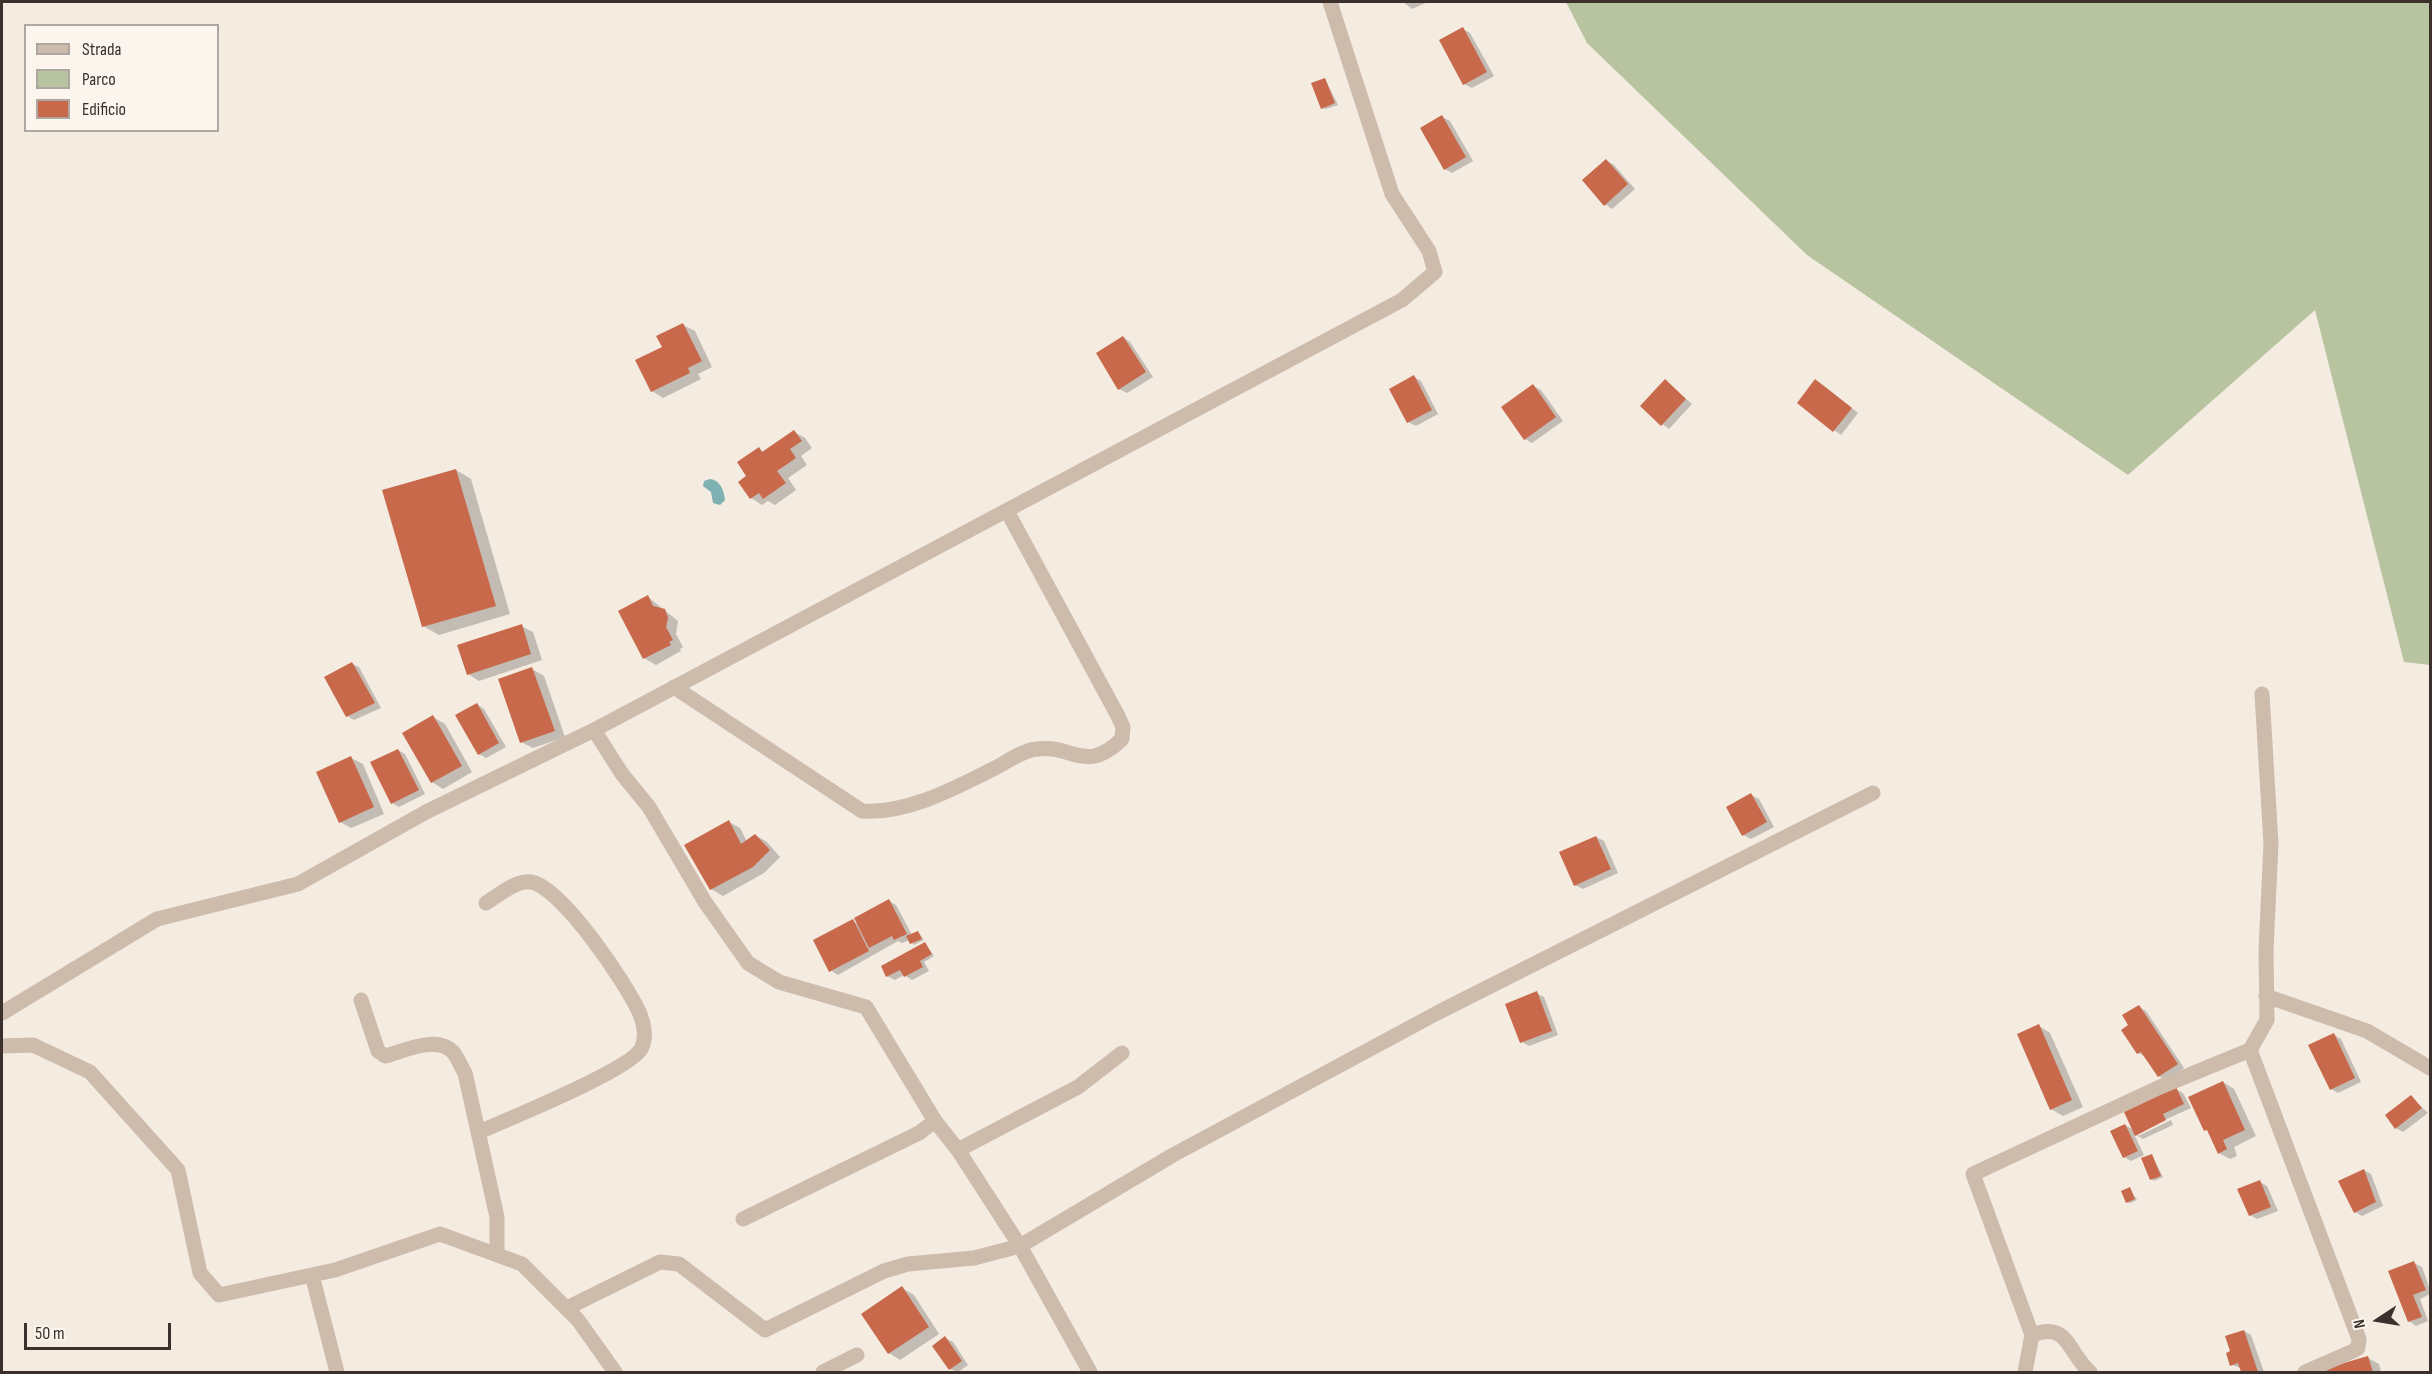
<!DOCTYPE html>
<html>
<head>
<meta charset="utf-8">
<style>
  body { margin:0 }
  #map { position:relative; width:2432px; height:1374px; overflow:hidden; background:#f4ebe1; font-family:"Sofia Sans Condensed",sans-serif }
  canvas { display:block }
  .frame { position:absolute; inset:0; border:3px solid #3b302b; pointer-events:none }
  .legend { position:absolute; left:24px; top:24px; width:195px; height:108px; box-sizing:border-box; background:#fbf5ee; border:2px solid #aea6a0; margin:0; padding:8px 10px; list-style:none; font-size:18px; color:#3b302b }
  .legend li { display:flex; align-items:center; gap:12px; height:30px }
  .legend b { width:30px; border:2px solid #aea6a0 }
  .north { position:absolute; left:2348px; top:1290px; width:60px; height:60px; -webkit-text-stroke:4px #fbf5ee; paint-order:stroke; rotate:258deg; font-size:16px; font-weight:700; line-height:24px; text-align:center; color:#3b302b }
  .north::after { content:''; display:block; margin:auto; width:21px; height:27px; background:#3b302b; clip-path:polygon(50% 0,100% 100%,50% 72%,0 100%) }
  .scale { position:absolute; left:24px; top:1323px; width:147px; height:27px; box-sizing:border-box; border:3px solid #3b302b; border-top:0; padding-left:8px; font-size:18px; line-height:21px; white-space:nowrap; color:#3b302b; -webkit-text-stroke:4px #fbf5ee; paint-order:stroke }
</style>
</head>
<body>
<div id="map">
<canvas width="2432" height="1374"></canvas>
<div class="frame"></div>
<ul class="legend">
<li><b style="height:8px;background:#cdbbac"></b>Strada</li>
<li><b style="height:16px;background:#b8c4a0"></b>Parco</li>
<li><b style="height:16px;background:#c8694b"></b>Edificio</li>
</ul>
<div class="north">N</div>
<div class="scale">50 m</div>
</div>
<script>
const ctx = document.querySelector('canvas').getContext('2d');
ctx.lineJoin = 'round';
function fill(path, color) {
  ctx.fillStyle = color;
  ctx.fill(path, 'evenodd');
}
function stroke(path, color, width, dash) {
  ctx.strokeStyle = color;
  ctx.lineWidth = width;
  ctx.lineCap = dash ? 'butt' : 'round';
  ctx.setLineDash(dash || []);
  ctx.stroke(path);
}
fill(new Path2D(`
  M1566,2H2430V665L2404,662L2315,310L2128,475L1807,255L1587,43Z`), '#b8c4a0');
fill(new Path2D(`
  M710,479C720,480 724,490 725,500L720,505L713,503L711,492L703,486L704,481Z`), '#7fb0b2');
fill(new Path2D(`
  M1403,2H1428L1412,9Z
  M1463,29L1470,33L1494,76L1472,88L1464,84Z
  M1325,79L1338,105L1326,109L1323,108Z
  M1442,117L1450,121L1473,161L1452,173L1445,169Z
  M1607,161L1614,165L1635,189L1612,209L1605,204Z
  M683,325L695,331L712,367L698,374L701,379L663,398L652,391L664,348Z
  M1123,337L1130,342L1153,377L1127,393L1119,389Z
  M1414,377L1421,381L1438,414L1416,426L1408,422Z
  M1665,381L1692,404L1669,429L1662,424Z
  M1823,385L1858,413L1841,435L1834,430Z
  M1533,386L1541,390L1563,421L1532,443L1525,439Z
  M794,432L805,438L812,448L801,456L807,465L788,478L796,490L775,505L768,501L762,505L751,498L748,477L759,449L764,452Z
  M456,470L471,479L510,614L439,635L423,626Z
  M648,597L678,621L676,634L683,647L680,649L681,651L656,665L644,658Z
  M521,626L533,632L542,660L479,681L468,674Z
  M351,663L359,667L381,708L354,720L347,716Z
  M532,669L544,676L565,737L533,748L521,742Z
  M477,704L484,709L506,747L486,758L479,754Z
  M433,717L445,724L472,772L443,789L432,782Z
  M398,750L405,754L425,794L399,807L392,803Z
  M351,758L363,764L384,814L351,828L340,822Z
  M1751,795L1759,799L1774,827L1751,839L1743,835Z
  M729,822L740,828L747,842L755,835L767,842L780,857L764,873L723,896L711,889L686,846Z
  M1596,837L1604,841L1618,873L1583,889L1575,885Z
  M889,901L896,905L912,935L918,932L924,940L914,945L909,940L902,943L898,941L838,975L830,970L853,921L858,924Z
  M925,944L934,956L924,962L929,971L912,980L904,975L895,980L887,976Z
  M1536,993L1544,997L1558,1035L1529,1046L1522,1042Z
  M2139,1007L2146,1011L2184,1068L2166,1081L2159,1076L2146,1058L2139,1053L2123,1030L2131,1025Z
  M2039,1026L2050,1033L2083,1107L2063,1116L2051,1109Z
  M2334,1035L2341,1039L2361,1082L2338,1093L2331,1089Z
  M2223,1082L2234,1089L2256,1136L2234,1147L2237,1156L2230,1159L2219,1153Z
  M2176,1089L2183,1093L2191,1108L2138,1132V1136L2171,1120L2173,1125L2143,1139L2134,1134L2144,1155L2131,1161L2124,1157L2125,1125L2134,1130Z
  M2411,1097L2428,1113L2403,1132L2396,1128Z
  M2152,1156L2163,1177L2154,1181L2151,1179Z
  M2364,1170L2371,1174L2383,1206L2362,1216L2355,1212Z
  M2260,1182L2267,1186L2278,1211L2257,1219L2250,1215Z
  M2130,1189L2137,1200L2130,1203L2127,1202Z
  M2414,1263L2422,1267L2430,1290V1294L2420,1299L2428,1321L2416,1326L2409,1321Z
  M902,1288L914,1295L939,1334L900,1360L889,1353L863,1314Z
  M2244,1331L2251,1335L2264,1372H2242L2241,1368L2232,1365V1352Z
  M945,1338L953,1342L968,1365L958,1372L950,1369Z
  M2368,1358L2379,1364L2381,1372H2316Z`), '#0003');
fill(new Path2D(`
  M1463,27L1487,72L1463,85L1439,40Z
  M1325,78L1335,103L1321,109L1311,83Z
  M1442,115L1466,157L1444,170L1420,128Z
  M1606,159L1628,184L1604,206L1582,180Z
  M683,323L702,361L688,368L690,373L651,392L635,360L662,347L656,336Z
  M1123,336L1146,372L1118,390L1096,353Z
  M1414,375L1432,410L1407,423L1389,389Z
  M1665,379L1686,399L1661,426L1640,406Z
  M1815,379L1852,408L1833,432L1797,403Z
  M1533,384L1556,417L1524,440L1501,407Z
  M794,430L802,441L790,449L796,458L777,471L786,483L763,499L759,493L750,499L738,482L746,476L737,462L759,447L762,452Z
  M456,469L496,606L422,627L382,490Z
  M648,595L653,606L665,609L668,618L666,627L673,640L669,642L671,645L643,659L618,611Z
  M522,624L531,654L467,675L457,645Z
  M352,662L375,703L346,717L324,677Z
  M532,667L555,731L520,743L498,679Z
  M477,703L499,743L478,755L455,715Z
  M433,715L462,766L431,783L402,733Z
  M398,749L419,790L391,804L370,762Z
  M351,756L374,807L339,823L316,772Z
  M1751,793L1767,822L1742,836L1726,807Z
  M729,820L741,844L755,834L770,850L753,867L710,890L684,845Z
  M1596,836L1611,869L1574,886L1559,852Z
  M889,899L907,934L894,940L892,936L869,948L854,918Z
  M853,919L869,951L829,972L813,940Z
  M918,931L922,939L910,944L906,936Z
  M925,942L932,954L920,961L923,967L904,977L900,970L886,977L881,966Z
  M1537,991L1552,1031L1520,1043L1505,1004Z
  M2139,1005L2178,1064L2158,1077L2141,1052L2137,1054L2121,1030L2128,1025L2122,1015Z
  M2039,1024L2072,1100L2050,1110L2017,1034Z
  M2334,1033L2355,1078L2330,1090L2308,1045Z
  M2223,1081L2245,1130L2223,1140L2227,1149L2218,1154L2207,1130L2204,1131L2188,1097Z
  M2176,1087L2184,1104L2163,1114L2166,1120L2135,1136L2124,1112Z
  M2411,1095L2422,1108L2395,1129L2385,1115Z
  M2125,1124L2138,1151L2123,1158L2110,1131Z
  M2152,1154L2161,1176L2150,1180L2141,1158Z
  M2364,1169L2376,1202L2354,1213L2338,1181Z
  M2260,1180L2271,1207L2249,1216L2237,1189Z
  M2130,1187L2135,1199L2126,1203L2121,1191Z
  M2414,1261L2426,1290L2413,1295L2422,1317L2408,1322L2388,1271Z
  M902,1286L929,1327L888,1354L861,1314Z
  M2244,1330L2258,1372H2241L2238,1363L2230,1366L2226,1353L2230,1351L2225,1336Z
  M945,1336L962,1361L949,1370L932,1346Z
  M2368,1356L2373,1372H2313Z`), '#c8694b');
stroke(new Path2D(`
  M674,687L862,811C908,814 955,788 995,768C1007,762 1023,750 1037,749C1073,744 1085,775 1122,739L1123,727L1118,716L1007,511
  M594,730L622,774L649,807L705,902L748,963L779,982L866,1007L935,1121L958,1150L1020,1246L1090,1372
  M2266,996L2367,1031L2430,1068
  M361,1000L378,1051L385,1056C404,1051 437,1035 453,1052C458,1058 461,1067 465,1073L497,1217V1255
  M2,1013L157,919L298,884L426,812L594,730L1402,300L1435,272L1429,251L1392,194L1330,2
  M2,1046L33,1045L90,1072L178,1170L200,1273L219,1295L335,1270L440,1234L522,1264L578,1320L615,1372
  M2250,1050L2359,1339L2358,1348L2353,1351L2305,1372
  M479,1132C508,1119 628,1071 641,1049C647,1039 644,1024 640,1014C628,986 562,887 531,882C516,880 499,895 486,903
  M958,1150L1078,1087L1122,1053
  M743,1219L919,1133L935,1121
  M312,1275L337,1372
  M567,1308L660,1262L679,1264L765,1330L884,1271L908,1264L974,1258L1020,1246L1173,1155L1439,1012L1873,793
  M2032,1335C2069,1321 2067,1352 2090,1372
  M823,1372L857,1355
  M2025,1372L2032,1335L1973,1174L2160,1087L2250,1050L2267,1020L2266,950L2271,844L2262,694`), '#cdbbac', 15);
</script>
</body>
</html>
